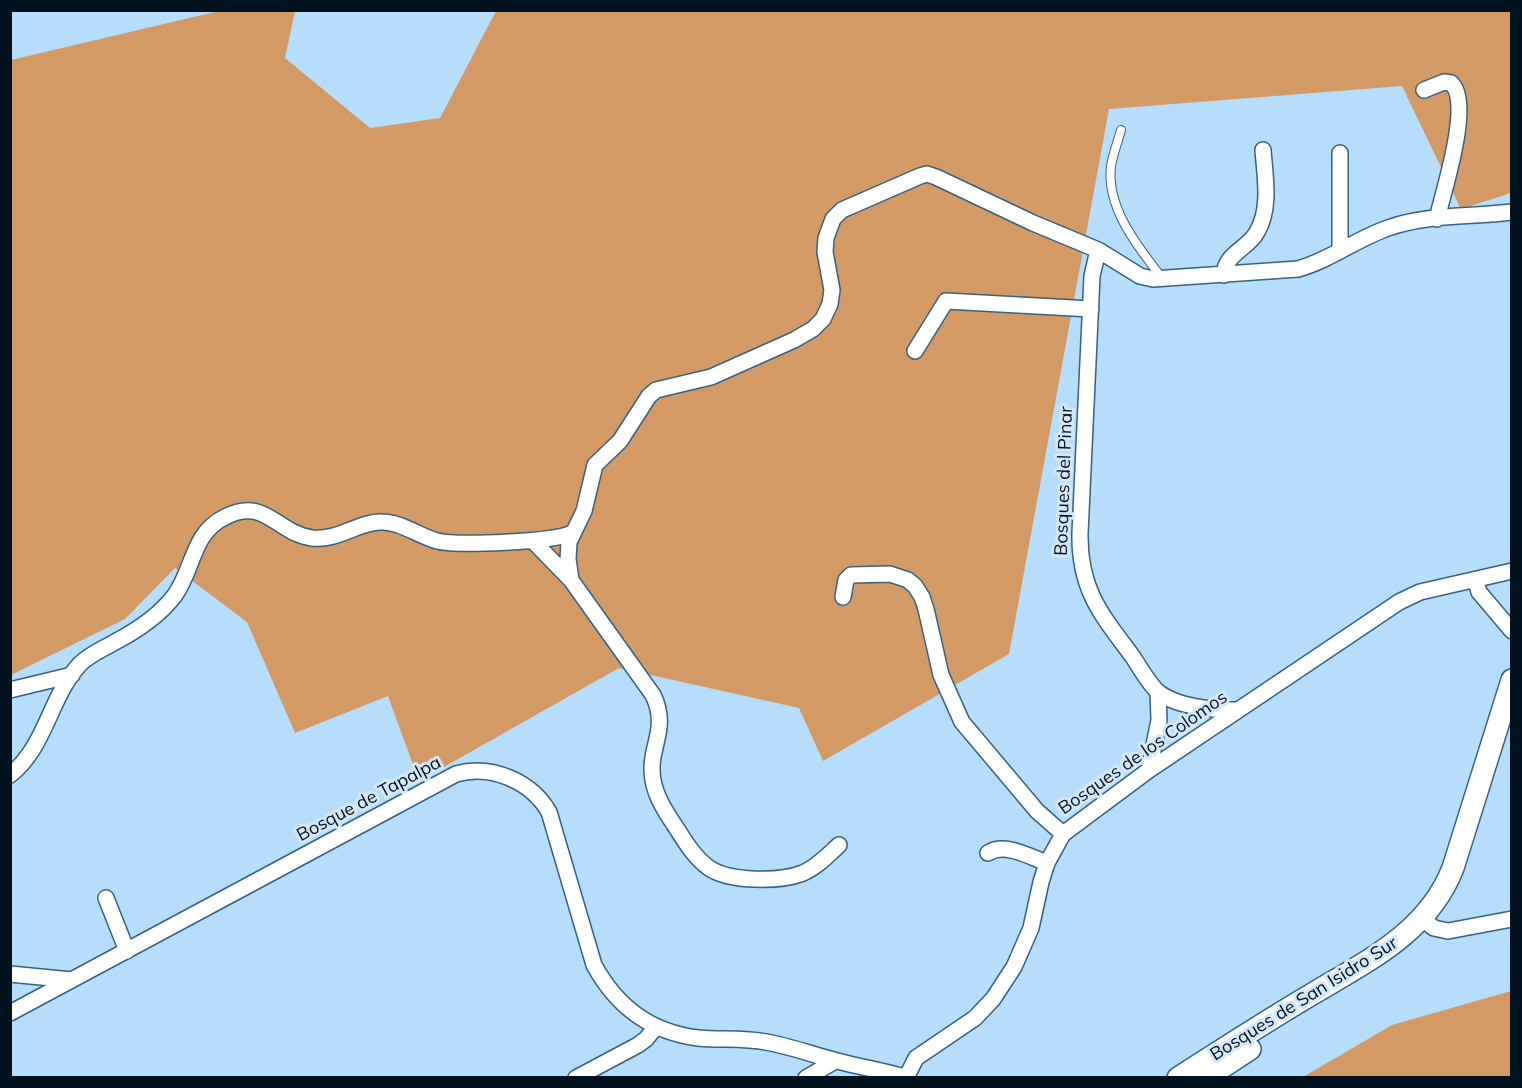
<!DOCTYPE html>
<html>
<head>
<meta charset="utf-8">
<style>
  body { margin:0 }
  #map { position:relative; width:1522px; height:1088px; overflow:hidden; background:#b6ddfb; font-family:Mulish,sans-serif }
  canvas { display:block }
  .frame { position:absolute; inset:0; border:12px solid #02121f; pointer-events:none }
</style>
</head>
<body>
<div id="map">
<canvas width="1522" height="1088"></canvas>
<div class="frame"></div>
</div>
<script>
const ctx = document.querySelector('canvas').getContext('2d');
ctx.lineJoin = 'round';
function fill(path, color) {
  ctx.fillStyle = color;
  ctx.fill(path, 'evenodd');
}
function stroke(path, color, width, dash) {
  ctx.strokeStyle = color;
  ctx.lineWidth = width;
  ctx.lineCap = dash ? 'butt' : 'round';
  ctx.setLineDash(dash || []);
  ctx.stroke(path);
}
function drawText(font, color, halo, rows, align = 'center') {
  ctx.font = font + ' Mulish,sans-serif';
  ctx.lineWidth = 6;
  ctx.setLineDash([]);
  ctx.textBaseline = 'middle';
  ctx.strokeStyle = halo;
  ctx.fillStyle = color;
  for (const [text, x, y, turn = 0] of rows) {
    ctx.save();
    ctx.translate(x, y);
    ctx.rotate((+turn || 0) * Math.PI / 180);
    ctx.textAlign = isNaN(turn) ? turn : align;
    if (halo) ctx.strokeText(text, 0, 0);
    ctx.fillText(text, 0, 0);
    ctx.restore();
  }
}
fill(new Path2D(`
  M219,11H295L285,58L370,128L440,118L496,11H1511V193L1461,209L1402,86L1109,109L1009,654L823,761L799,708L619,668L419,781L388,696L295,733L247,622L175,568L125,619L11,675V60Z
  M1511,991V1077H1303L1392,1025Z`), '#d49a65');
const lane = new Path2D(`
  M1121,130C1118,141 1113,154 1111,166C1106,208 1138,247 1162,278`);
const street = new Path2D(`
  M1424,90L1444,82L1451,83C1473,102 1443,192 1437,219
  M1340,153V250
  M1098,250L1092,276L1080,533C1079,590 1101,614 1133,657C1140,668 1148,682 1157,691C1175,707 1214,710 1237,710
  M1224,275C1225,253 1248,249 1257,232C1271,208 1265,177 1263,150
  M915,351L946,301L1091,309
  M533,541L571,580L653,695C670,730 647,748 653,780C656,798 667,814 677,829C686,843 695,858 709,868C730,882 780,882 803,873C817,867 828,855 839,845
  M571,580L568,559L569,542L584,511L595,465L620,441L649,396L656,390L711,377L794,340L813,329L823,319L830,304L832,290L825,252L826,238L833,219L842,210L920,176L927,174L936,177L1033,223L1098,250L1140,276L1153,279L1298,269C1331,260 1359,237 1391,227C1429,214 1472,217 1512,212
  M1476,581L1479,592L1512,631
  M843,597L846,580L851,575L890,574L908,580L915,586L922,597L926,609L941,675L962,722L1037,811L1063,834
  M10,690L72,675
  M1149,770L1159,720L1158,692
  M10,775C46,747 50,696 80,664C90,654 103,649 115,642C136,631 160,615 175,595C194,568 192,533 225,517C265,496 276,533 312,538C339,541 359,521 382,522C401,522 419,536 437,541C458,546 554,542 572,533
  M988,853C1005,842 1030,857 1047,863
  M106,898L127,951
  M1421,918L1434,928L1448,931L1512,919
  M10,974L72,980
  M10,1013L456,774C491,764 531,781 549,812L594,965C617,1007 650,1032 698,1038C721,1040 744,1038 766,1042C790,1046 813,1055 837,1061C860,1067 885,1071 908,1078
  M576,1078L638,1045L646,1039L656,1027
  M806,1078L835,1061
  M906,1078L916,1058L975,1018L993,999L1014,967L1031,928L1041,882L1047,863L1063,834L1149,770L1399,602L1420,592L1512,571`);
const secondary = new Path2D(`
  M1178,1078C1223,1049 1268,1020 1314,993C1369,960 1428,932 1453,868L1512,680
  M1206,1078L1250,1049`);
stroke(lane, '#356282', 10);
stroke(street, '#356282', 18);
stroke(secondary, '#356282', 24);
stroke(lane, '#fff', 8);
stroke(street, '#fff', 15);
stroke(secondary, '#fff', 21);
drawText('18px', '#02121f', '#d4e7f6', [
  ["Bosques del Pinar",1064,481,-88],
  ["Bosques de los Colomos",1143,753,-35],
  ["Bosque de Tapalpa",369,799,-28],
  ["Bosques de San Isidro Sur",1304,999,-32]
]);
</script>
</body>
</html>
